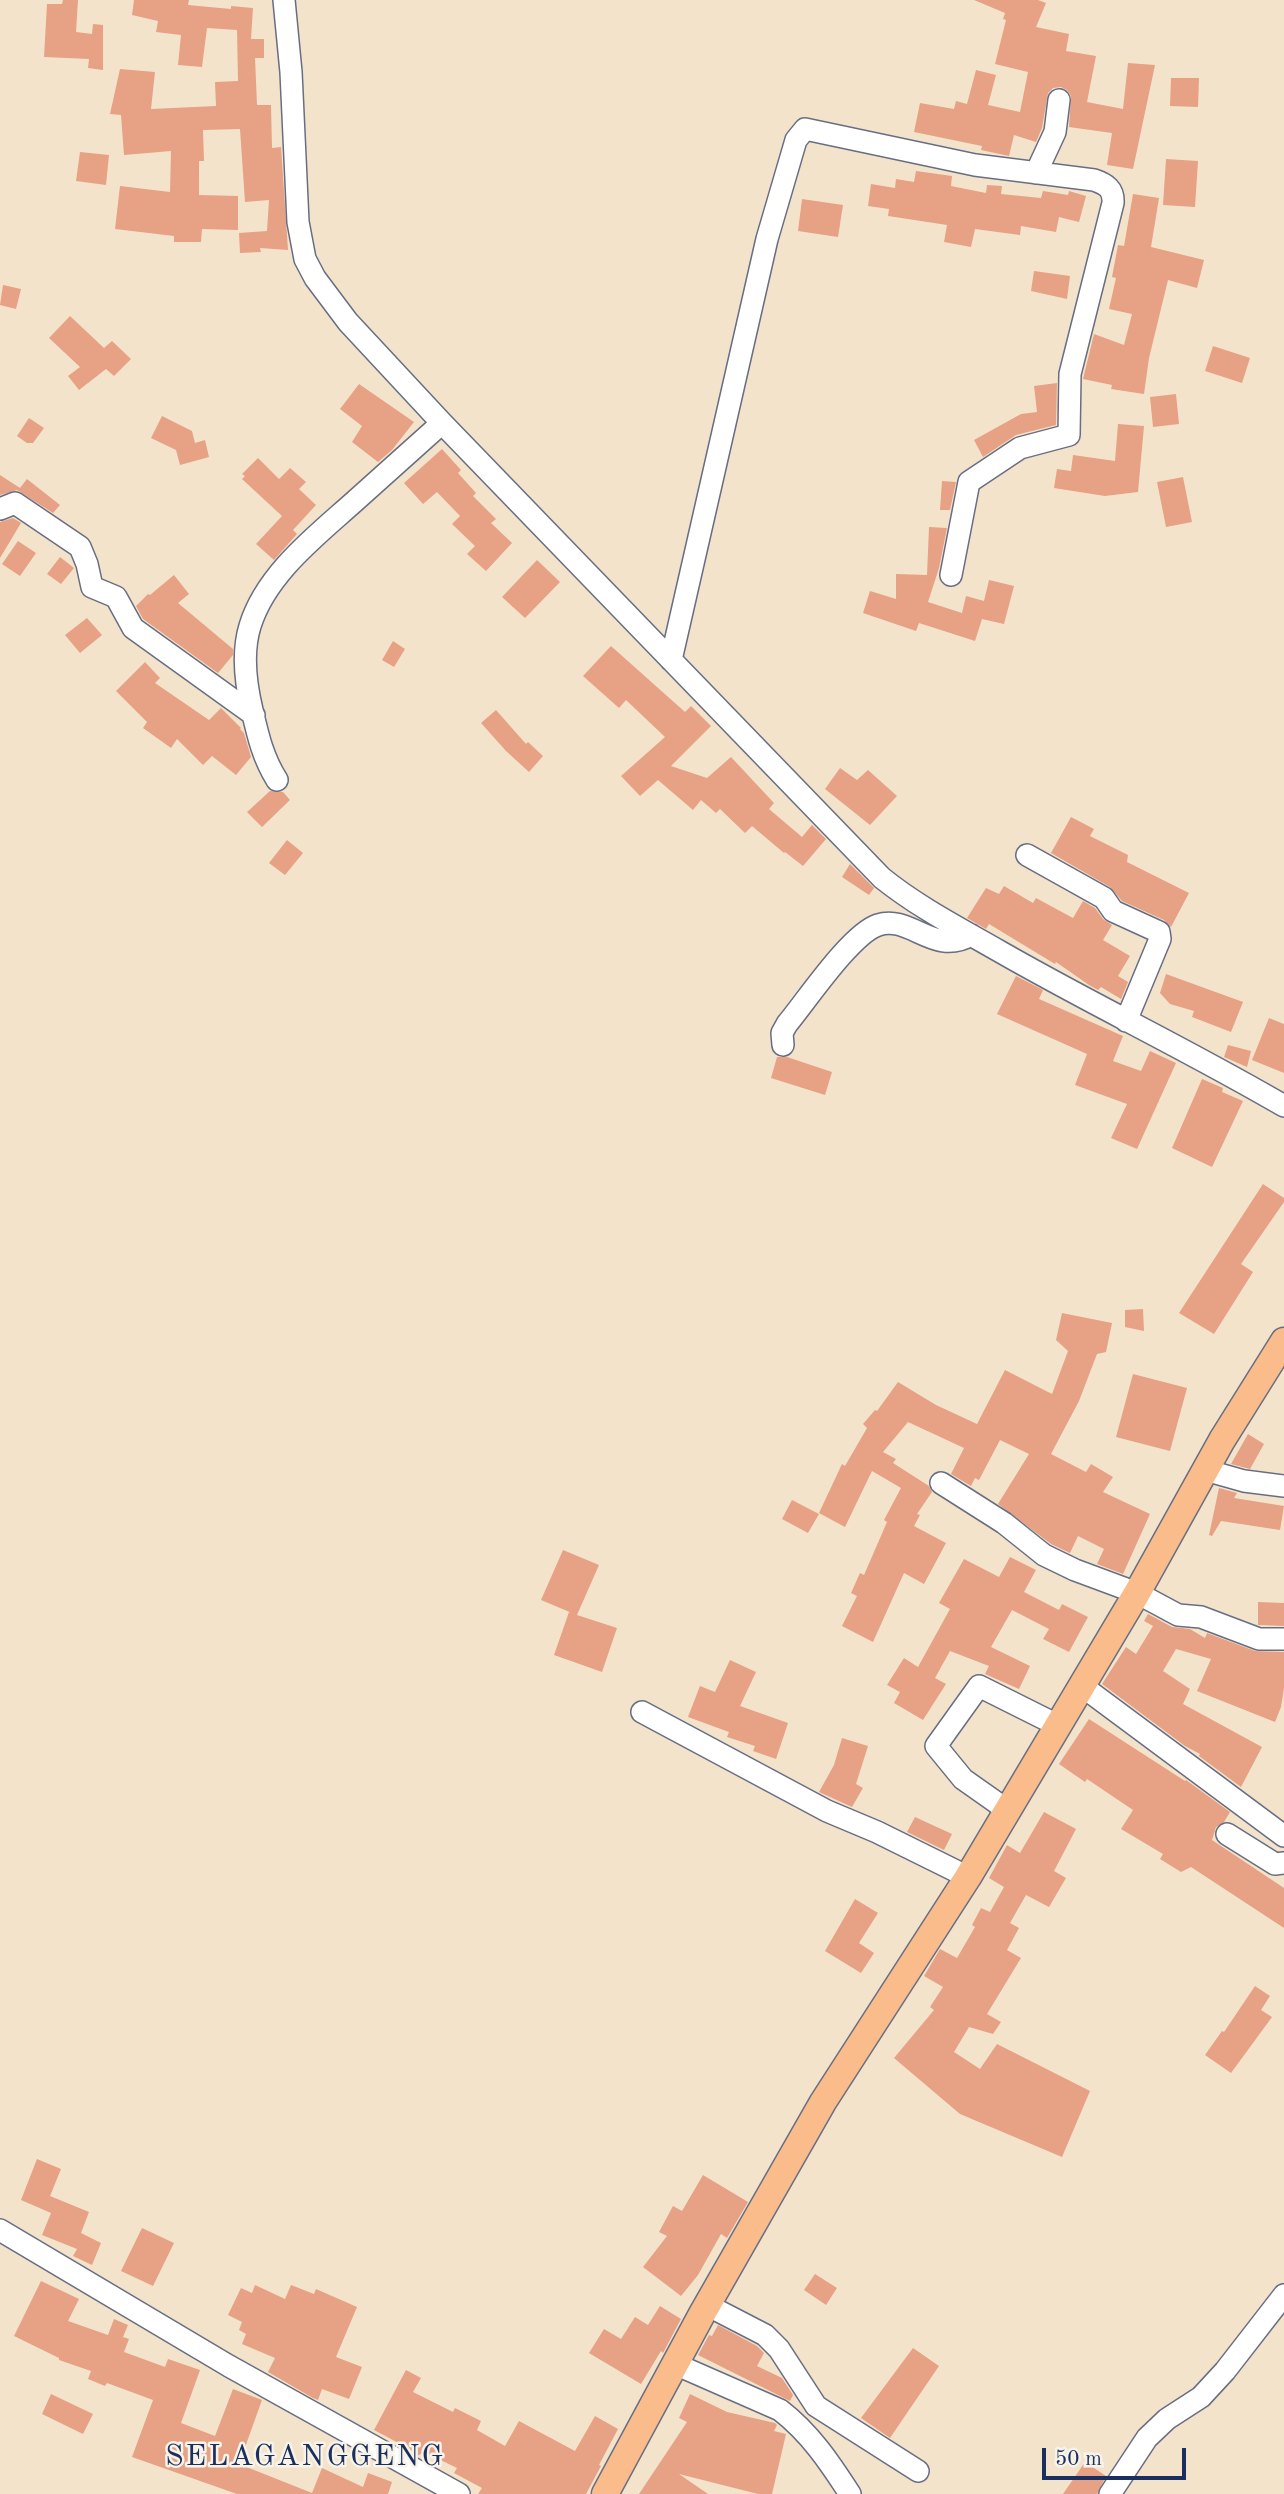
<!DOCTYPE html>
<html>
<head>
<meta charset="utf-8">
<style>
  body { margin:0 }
  #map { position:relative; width:1284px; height:2494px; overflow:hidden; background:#f4e3cb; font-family:"Old Standard TT",serif }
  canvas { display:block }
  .scale { position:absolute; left:1042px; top:2448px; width:144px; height:32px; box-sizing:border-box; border:4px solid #1b2f5e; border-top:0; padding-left:9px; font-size:21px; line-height:24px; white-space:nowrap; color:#1b2f5e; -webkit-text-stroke:5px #f7f3e8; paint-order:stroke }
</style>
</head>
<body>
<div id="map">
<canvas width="1284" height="2494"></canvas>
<div class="scale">50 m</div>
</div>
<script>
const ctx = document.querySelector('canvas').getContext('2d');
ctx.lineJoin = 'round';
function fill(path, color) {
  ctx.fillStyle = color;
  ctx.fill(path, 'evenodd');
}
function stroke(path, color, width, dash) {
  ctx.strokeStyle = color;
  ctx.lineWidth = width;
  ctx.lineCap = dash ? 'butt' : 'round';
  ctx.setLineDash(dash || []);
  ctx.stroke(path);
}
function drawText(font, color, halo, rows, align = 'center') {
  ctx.font = font + ' "Old Standard TT",serif';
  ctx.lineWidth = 5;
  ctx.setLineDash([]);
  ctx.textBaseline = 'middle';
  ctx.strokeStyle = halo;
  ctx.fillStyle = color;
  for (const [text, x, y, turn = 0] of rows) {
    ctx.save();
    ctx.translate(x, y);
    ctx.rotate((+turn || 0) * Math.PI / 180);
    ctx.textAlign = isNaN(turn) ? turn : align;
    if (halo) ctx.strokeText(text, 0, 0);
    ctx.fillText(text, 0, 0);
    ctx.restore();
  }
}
fill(new Path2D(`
  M63,0H78L76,32L92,34L93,24L103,25V70L88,68L89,59L44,57L47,4H62Z
  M134,0H189L188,5L231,9V6L253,8L251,39H264V58H255L257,105H271L272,148L281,147L288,250L260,248L261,252L240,253L239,233L267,231L269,200L245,202L240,129L203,130L204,161H199V195L238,196V230L202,229L201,242H174V236L115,229L120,186L170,192L171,151L124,155L121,115L110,114L120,69L155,72L151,109L216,106L215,82L238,81L237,30L207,28L202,67L178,65L181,35L156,32L158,21L132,15Z
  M974,0H1038L1046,3L1036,27L1069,34L1066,51L1096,56L1087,102L1123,109L1128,63L1155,65L1133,169L1107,165L1112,133L1069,127L1071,96L1067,90L1061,87L1053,88L1048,93L1042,128L1036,142L1014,135L1009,156L981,150L982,146L914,132L920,103L954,109L956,101L967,104L976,70L996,75L988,105L1020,112L1028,72L995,64L1006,20L1003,19L1005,13Z
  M1171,78H1199L1198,107L1170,106Z
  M80,152L109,155L106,185L76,181Z
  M1166,159L1198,161L1195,207L1163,205Z
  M916,171L952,176L951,186L986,193L987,185L1002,186L1001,194L1041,198L1043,191L1068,195L1069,191L1086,196L1079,222L1059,217L1056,232L1021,226L1020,235L975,229L971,247L944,242L947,225L888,216L889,209L868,206L871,184L895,188L896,179L914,182Z
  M1133,194L1159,198L1151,247L1204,260L1197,288L1168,280L1149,358L1144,394L1111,389L1112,385L1083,379L1094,334L1124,345L1132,314L1109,309L1116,278L1112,277L1118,245L1124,246Z
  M802,199L843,205L838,237L798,231Z
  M1034,271L1070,276L1067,299L1031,291Z
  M3,285L21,289L16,309L0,305Z
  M70,316L104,348L112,341L131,359L114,376L106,369L79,390L68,376L80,367L49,338Z
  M1213,346L1250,358L1242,383L1205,371Z
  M1057,383L1056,425L1016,435L983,457L974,440L1021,414L1037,412L1034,386Z
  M359,384L414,422L392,450L378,462L352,442L362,426L340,409Z
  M1176,394L1179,424L1153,427L1150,397Z
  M162,416L192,431L195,443L205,440L209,457L180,465L176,450L151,438Z
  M29,418L44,428L33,443H27L17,436Z
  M1118,424L1144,426L1138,492L1105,496L1054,488L1057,469L1071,471L1073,455L1115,461Z
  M442,449L461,470L458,473L476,493L473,496L496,519L491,523L512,543L486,571L467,554L475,546L452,524L460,516L437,492L423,504L404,483Z
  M258,458L279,479L290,468L306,482L299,489L316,505L293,530L297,534L274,560L256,544L282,516L242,479L245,476L242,474Z
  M0,475L20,488L27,479L60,505L53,513L17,490L0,495Z
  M1183,477L1192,522L1166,527L1157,482Z
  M942,481L956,482L950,510H940Z
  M13,518L21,523L0,558V522Z
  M929,527L947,528L939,568L928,602L962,613L966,596L984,601L989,580L1014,586L1004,624L982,619L975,641L919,623L916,631L863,613L870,591L896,599V574L927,575Z
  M18,541L36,553L20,576L2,564Z
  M60,557L74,568L61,584L47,574Z
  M537,560L560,582L525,618L502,597Z
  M174,575L189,594L178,603L233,649V655L218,673L143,619L136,606L148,594L150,595Z
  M87,618L102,635L80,653L65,635Z
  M393,641L405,649L394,667L382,660Z
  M611,646L685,712L691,706L711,726L671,766L707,778L731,757L774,803L769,809L802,837L812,825L826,839L803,866L785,852L784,853L752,826L745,833L720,809L716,813L701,800L693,810L658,780L640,796L621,776L665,737L626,700L619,708L583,676Z
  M145,662L160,678L155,683L209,720L221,708L241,728L240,729L244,733L251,757L236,775L212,756L203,765L177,739L171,748L143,728L147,722L116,691Z
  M496,710L526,744L528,742L543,756L529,772L506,751L481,723Z
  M840,768L857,780L868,770L897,796L870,825L825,789Z
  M270,791L283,792L290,800L262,827L247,812Z
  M1071,817L1094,829L1090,836L1128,855L1127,862L1189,893L1171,927L1164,920L1122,901L1110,887L1051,853Z
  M287,840L303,853L285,875L269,863Z
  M850,864L874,888L869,895L842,877Z
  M1004,886L1033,903L1036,898L1073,918L1083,901L1095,908L1103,919L1112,925L1103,940L1130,956L1118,976L1128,982L1121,999L1101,987L1098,990L1089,985L1056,962L1055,964L989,924L986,929L967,918L986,888L999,894Z
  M1166,974L1243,1002L1231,1032L1192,1017L1194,1011L1170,1004L1160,993Z
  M1016,976L1043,990L1039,999L1123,1036L1113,1061L1141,1071L1150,1051L1176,1063L1137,1149L1111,1138L1127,1104L1075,1085L1087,1054L997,1014Z
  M1269,1018L1284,1024V1073L1252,1060Z
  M1228,1045L1251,1051L1247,1067L1224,1057Z
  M777,1057H787L832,1072L825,1095L771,1078Z
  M1202,1079L1223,1088L1222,1092L1243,1101L1212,1167L1172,1148Z
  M1263,1184L1284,1198V1202L1241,1264L1253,1272L1214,1334L1179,1313Z
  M1143,1309L1144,1331L1125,1327V1310Z
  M1062,1313L1112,1323L1106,1352L1097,1354L1079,1401L1051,1454L1086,1472L1091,1464L1113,1477L1103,1492L1150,1514L1123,1574L1097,1564L1104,1549L1078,1536L1070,1553L1051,1544L998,1504L1029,1454L1000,1440L979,1480L975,1478L971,1486L951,1474L964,1448L908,1422L883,1452L896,1459L893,1463L929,1486L932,1492L917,1514L920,1515L914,1526L946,1543L924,1584L904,1573L873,1642L842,1626L857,1596L851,1593L860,1573L864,1575L887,1522L884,1520L901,1488L872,1471L845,1527L819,1513L842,1464L845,1466L867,1428L863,1424L875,1410L877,1411L898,1382L936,1405L977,1424L1005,1370L1052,1394L1068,1351L1056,1340Z
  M1133,1374L1187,1388L1170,1451L1116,1437Z
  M1248,1434L1264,1444L1250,1469L1231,1464Z
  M1219,1488L1237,1493L1234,1498L1284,1506L1280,1530L1221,1521L1212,1536L1209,1535Z
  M792,1500L819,1514L808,1533L782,1519Z
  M563,1550L599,1565L577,1615L617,1628L602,1672L554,1655L569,1612L572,1613L541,1600Z
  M1010,1557L1036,1570L1024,1592L1059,1610L1062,1604L1088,1617L1069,1652L1043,1639L1049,1629L1012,1610L991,1647L1030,1666L1019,1689L985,1674L989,1666L950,1651L935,1678L946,1684L923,1720L894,1703L900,1692L887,1685L904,1658L918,1667L950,1609L939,1603L964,1559L999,1577Z
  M1258,1602L1284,1603V1626L1258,1625Z
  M1148,1614L1172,1627L1190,1629L1205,1638L1207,1633L1255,1651L1284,1652V1688L1281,1707L1275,1722L1197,1691L1211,1659L1176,1649L1163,1671L1190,1689L1183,1704L1262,1747L1241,1787L1199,1756L1200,1754L1185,1746L1102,1684L1126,1647L1136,1654L1153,1626L1144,1621Z
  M730,1660L756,1672L740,1706L788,1723L776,1759L753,1751L755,1746L727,1737L729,1732L688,1717L700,1686L715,1692Z
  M1089,1719L1185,1781L1186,1780L1230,1812L1224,1822L1216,1827L1212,1840L1284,1888V1928L1191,1867L1181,1872L1160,1859L1163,1854L1121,1829L1133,1810L1087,1779L1085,1782L1059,1764Z
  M842,1738L868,1746L856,1784L863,1788L852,1807L819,1792L834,1765Z
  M1044,1812L1076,1829L1054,1871L1066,1878L1049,1907L1026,1895L1010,1923L1019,1928L1007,1950L1021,1958L987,2014L1001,2022L993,2034L969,2027L954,2052L980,2069L997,2044L1090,2091L1062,2157L960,2114L894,2058L934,2010L930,2007L943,1987L924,1976L937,1954L940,1949L957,1958L975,1927L972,1925L981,1908L990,1912L1004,1887L989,1878L1007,1845L1020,1853Z
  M915,1817L952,1834L944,1850L907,1832Z
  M855,1899L878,1913L859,1943L874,1953L861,1973L825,1951Z
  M1255,1986L1270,1996L1261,2010L1272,2017L1231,2073L1205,2055L1222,2031L1224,2032Z
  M37,2159L61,2169L50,2196L89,2212L81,2233L101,2243L92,2265L73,2256L77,2249L42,2235L51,2213L21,2200Z
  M703,2175L748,2202L727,2238L721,2234L698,2275L681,2296L643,2267L667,2236L659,2232L673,2206L682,2211Z
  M142,2228L174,2243L153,2286L121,2271Z
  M815,2274L837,2288L826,2305L804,2290Z
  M41,2281L79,2299L68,2321L108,2335L114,2319L128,2325L123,2337L129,2339L124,2352L165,2367L168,2359L200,2370L181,2423L215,2436L233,2389L262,2400L239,2464L312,2493L322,2468L363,2487L368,2473L392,2482L388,2494H237L132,2457L153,2400L107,2383L105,2386L88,2379L91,2371L59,2360V2358L14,2336Z
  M255,2285L285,2299L291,2285L314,2294L316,2289L357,2307L336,2357L362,2367L349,2399L322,2389L318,2400L313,2398L268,2372L275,2358L242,2344L246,2334L239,2330L242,2322L228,2315L241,2288L252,2293Z
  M660,2306L681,2319L663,2353L661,2351L641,2384L589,2353L604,2329L621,2339L635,2317L648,2325Z
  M718,2325L757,2346L764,2353L757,2366L782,2378L793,2395L790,2401L698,2355L709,2335L712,2336Z
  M913,2348L939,2366L890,2438L861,2418Z
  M406,2370L421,2378L413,2392L453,2412L455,2408L481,2421L477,2430L505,2446L519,2421L575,2451L595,2416L618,2429L599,2465L601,2466L586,2494H478L482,2488L454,2473L457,2468L424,2452L417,2456L405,2449L406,2447L374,2430Z
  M51,2394L93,2414L83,2434L42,2414Z
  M690,2394L727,2412L775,2423L777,2425L774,2431L786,2434L772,2494H758L679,2474L708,2494H639L687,2422L679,2418Z
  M1085,2462L1106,2476L1097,2494H1063Z`), '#e7a184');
const minor = new Path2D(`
  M284,0L291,72L298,222L305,259L315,278L348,322L442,423L882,878C918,907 959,928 999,951C1093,1005 1190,1051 1284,1106
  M1036,173L1055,132L1059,100
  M0,509L15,503L80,547L87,564L92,587L116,597L133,628L254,715
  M671,660L767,239L796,140L805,129L975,165L1094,180C1106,184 1114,189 1113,203L1070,374L1069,435L1020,448L969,482L951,575
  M277,780C263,758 258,736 252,710C246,685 242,652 250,626C266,574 316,536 355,501C384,475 413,449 442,423
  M1027,855L1104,898L1113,911L1159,932L1160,939L1126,1021
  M783,1045L782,1033L787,1024C807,1000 851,934 878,925C910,914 934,957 971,935
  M1205,1470L1244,1481L1284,1486
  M941,1483L1004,1523L1044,1555L1075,1570L1137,1593L1178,1615L1201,1617L1259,1639H1284
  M1082,1686L1284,1836
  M642,1712L827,1811L877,1832L968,1877
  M1007,1810L963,1779L936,1746L979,1686L1057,1725
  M1227,1834L1275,1864L1284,1863
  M0,2230L229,2366L459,2494
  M707,2305L765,2335L779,2349L816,2406L918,2471
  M675,2364L780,2410C810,2433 830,2463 850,2494
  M1110,2494L1147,2438L1167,2419L1201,2397L1225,2371L1284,2295`);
const major = new Path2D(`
  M605,2494L702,2314L823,2102L968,1877L1137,1593L1222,1440L1284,1341`);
stroke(minor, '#676e84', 24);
stroke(major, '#676e84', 29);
stroke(minor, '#fff', 21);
stroke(major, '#f9bc8a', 26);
ctx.letterSpacing = '2px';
drawText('30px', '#1b2f5e', '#f7f3e8', [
  ["SELAGANGGENG",305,2457]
]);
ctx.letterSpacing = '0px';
</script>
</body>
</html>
